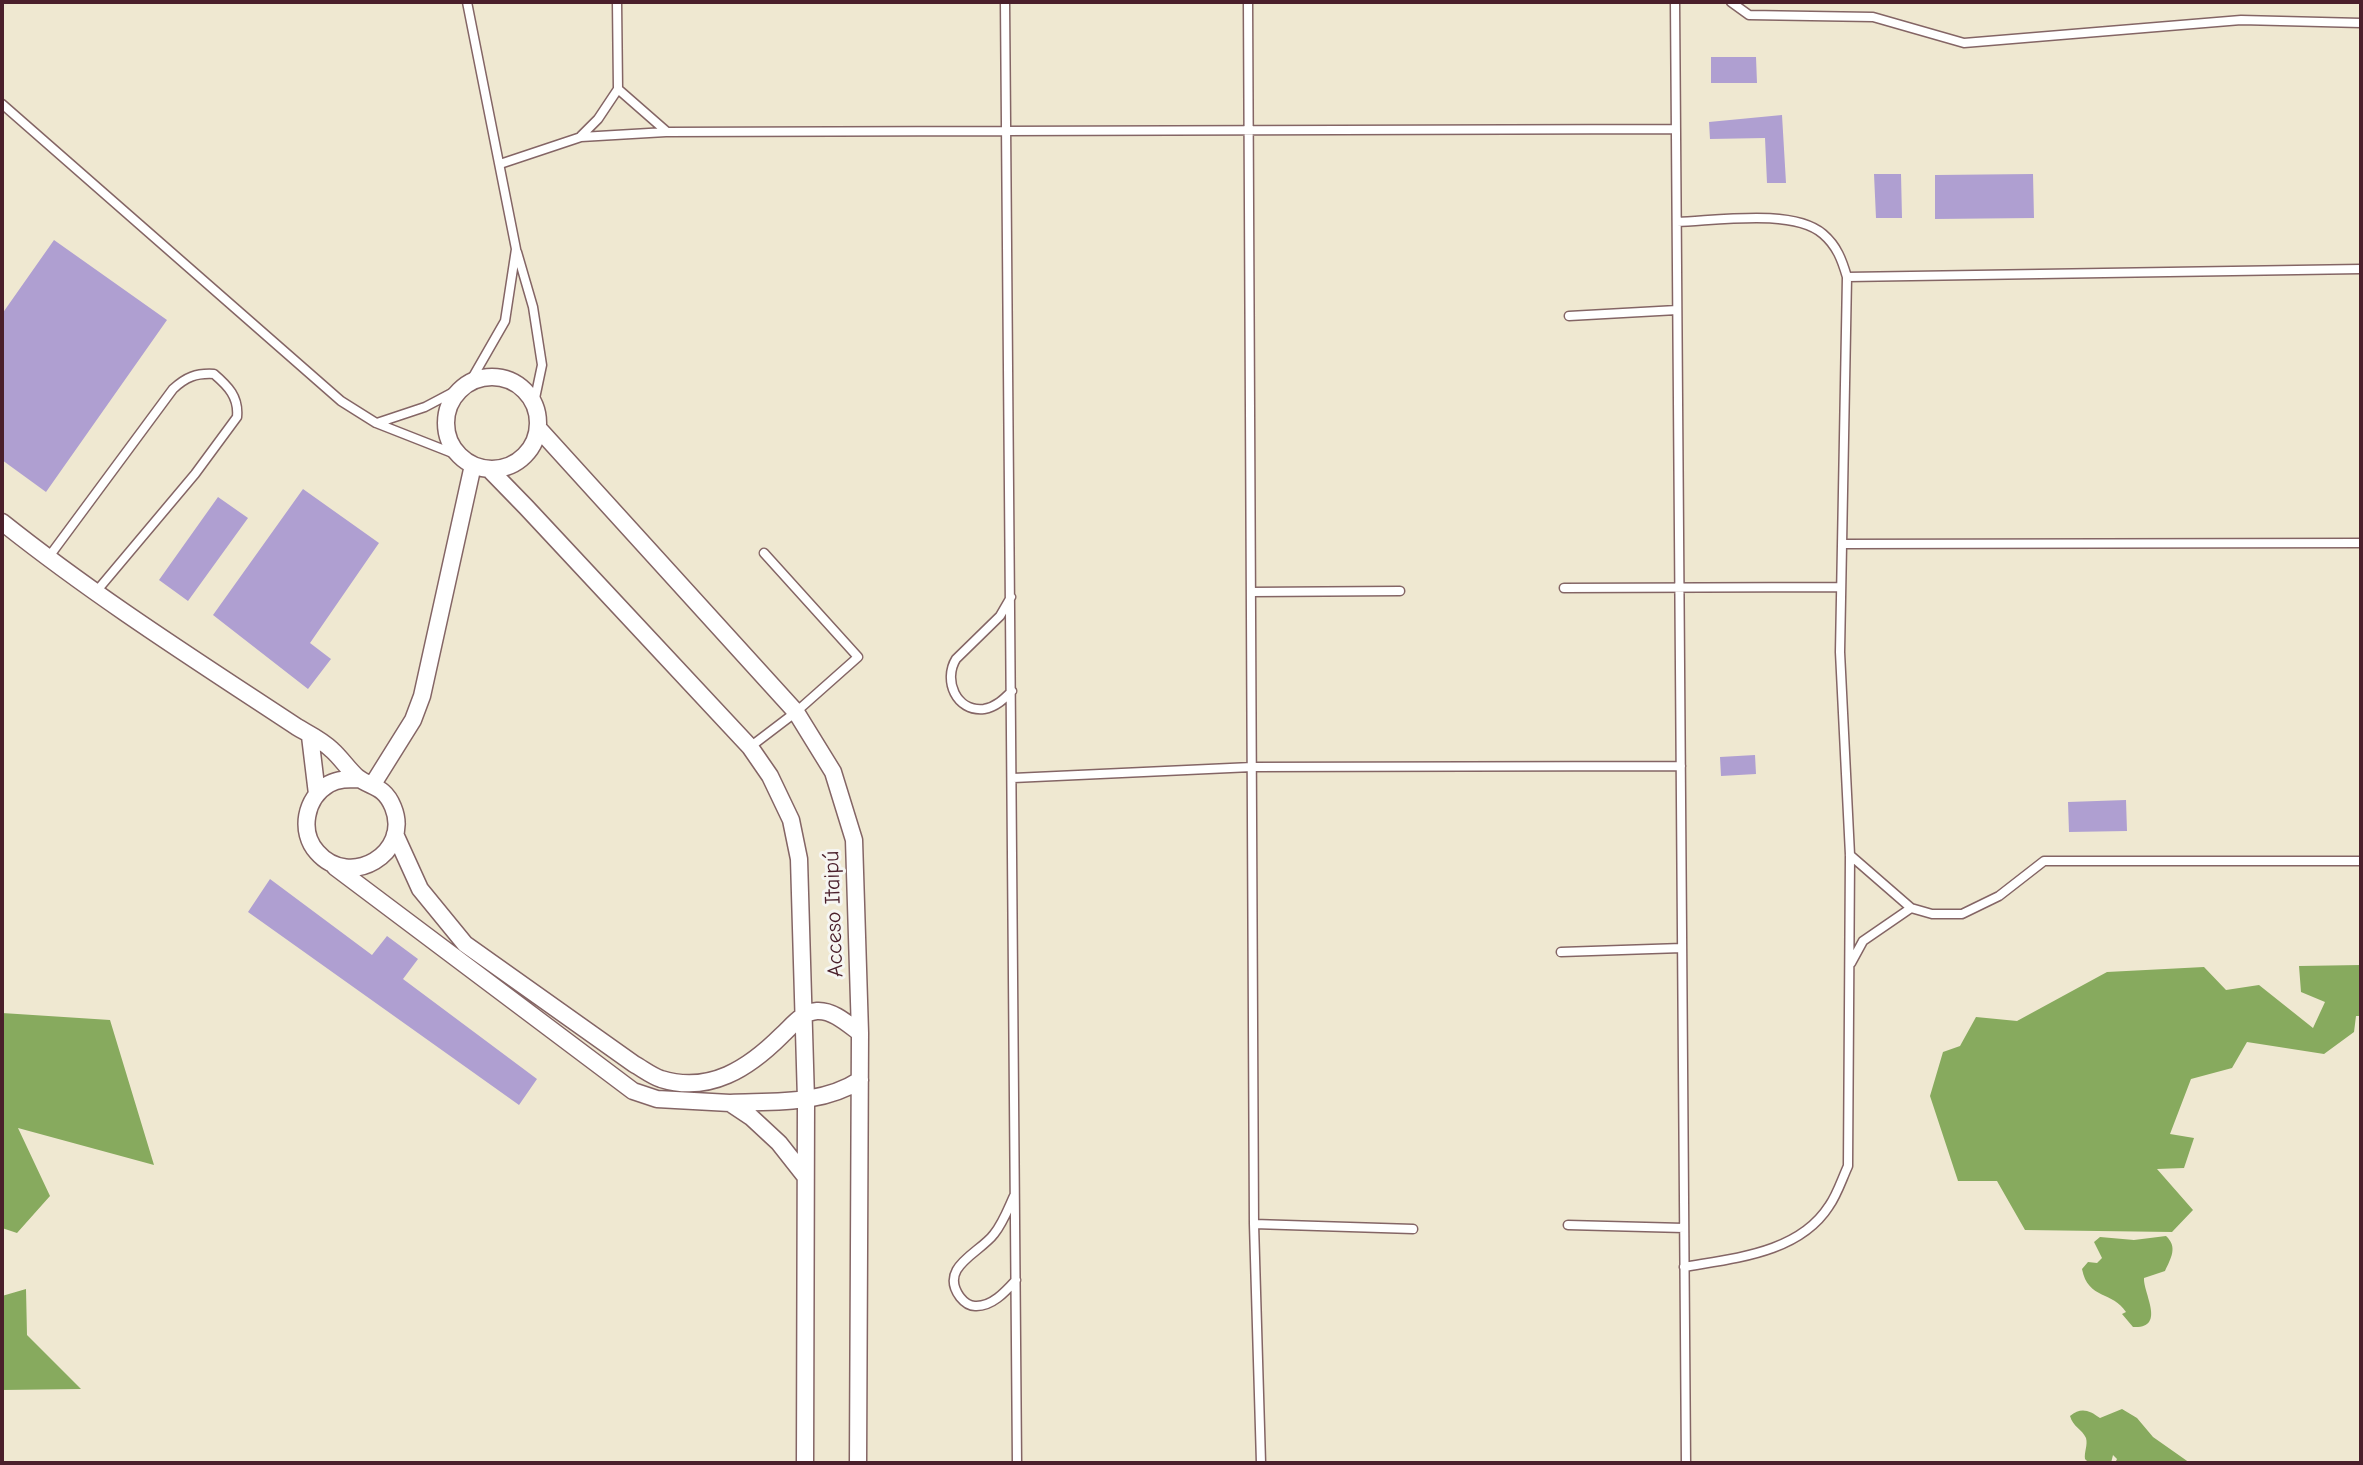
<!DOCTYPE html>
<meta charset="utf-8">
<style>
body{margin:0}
#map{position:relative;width:2363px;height:1465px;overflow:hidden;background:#efe8d1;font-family:"Comic Neue",sans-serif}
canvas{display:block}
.frame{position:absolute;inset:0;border:4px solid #4a1f2b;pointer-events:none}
</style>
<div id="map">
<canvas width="2363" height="1465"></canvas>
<div class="frame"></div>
</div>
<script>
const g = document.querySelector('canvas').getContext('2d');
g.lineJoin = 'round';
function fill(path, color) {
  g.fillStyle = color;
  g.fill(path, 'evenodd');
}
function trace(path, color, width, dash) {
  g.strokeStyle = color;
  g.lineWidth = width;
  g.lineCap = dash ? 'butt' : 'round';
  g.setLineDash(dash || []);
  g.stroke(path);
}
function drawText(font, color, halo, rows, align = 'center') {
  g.font = font + ' "Comic Neue",sans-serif';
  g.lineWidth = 6;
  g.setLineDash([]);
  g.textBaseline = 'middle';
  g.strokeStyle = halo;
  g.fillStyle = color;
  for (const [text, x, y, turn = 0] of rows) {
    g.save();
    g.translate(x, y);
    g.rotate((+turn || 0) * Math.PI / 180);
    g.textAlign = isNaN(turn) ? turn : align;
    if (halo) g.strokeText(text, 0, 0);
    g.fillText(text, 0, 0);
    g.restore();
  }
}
fill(new Path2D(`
 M2361 965V1016H2356L2354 1032 2324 1054 2247 1042 2232 1068 2191 1079 2170 1134 2194 1138 2184 1168 2157 1169 2193 1210 2172 1232 2025 1230 1997 1181H1958L1930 1096 1943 1052 1960 1046 1976 1017 2017 1021 2107 972 2204 967 2226 990 2259 985 2313 1028 2325 1002 2301 992 2299 966Z
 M2 1013 110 1020 154 1165 18 1128 50 1196 17 1233 2 1228Z
 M2166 1236C2178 1247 2171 1258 2165 1271L2144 1278C2143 1293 2167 1329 2133 1327L2122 1314 2126 1312C2113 1291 2088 1300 2082 1269L2088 1262 2097 1263 2102 1258 2094 1242 2100 1237 2134 1240Z
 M26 1289 27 1335 81 1389 2 1390V1296Z
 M2122 1409 2137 1418 2153 1437 2190 1463H2115L2117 1459 2113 1455 2111 1463H2089L2085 1459C2084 1452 2088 1445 2086 1438 2082 1429 2073 1427 2070 1416 2081 1407 2089 1410 2100 1418Z`), '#87aa5e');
fill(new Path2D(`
 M1711 57H1756L1757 83H1711Z
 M1782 115 1786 183H1767L1765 138 1710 139 1709 122Z
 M1874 174H1901L1902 218H1876Z
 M2033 174 2034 218 1935 219V175Z
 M54 240 167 320 46 492 2 460V314Z
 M303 489 379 543 310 643 331 659 308 689 213 615Z
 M218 497 248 518 188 601 159 580Z
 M1755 755 1756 774 1721 776 1720 757Z
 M2126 800 2127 831 2069 832 2068 802Z
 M270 879 372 955 387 936 418 959 403 979 537 1079 519 1105 248 912Z`), '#af9fd1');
const lane = new Path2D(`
 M467 2 516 249 505 321 470 382
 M1005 2 1017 1463
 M1248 2 1254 1224 1261 1463
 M1675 2 1686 1463
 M1731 2 1749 15 1873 17 1964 43 2241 20 2361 23
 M618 89 666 131
 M2 104 341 401 376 423 460 456
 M581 136 598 119 618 89 617 2
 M500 164 581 137 666 132 1676 129
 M1677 222C1715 221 1793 208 1823 234 1837 246 1842 260 1847 277L1840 652 1850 855 1848 1166C1842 1179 1837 1195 1829 1206 1799 1253 1735 1258 1684 1267
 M517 252 533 307 542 365 534 403
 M1847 277 2361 269
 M1569 316 1677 310
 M377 423 425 407 461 388
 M1842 544 2361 543
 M48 558 173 389C186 377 196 373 214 374 228 386 239 397 237 417L195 474 95 593
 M1564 588 1841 587
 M1251 592 1400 591
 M1011 597 1000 616 956 659C943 680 956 712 984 709 996 707 1004 699 1012 691
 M750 747 796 712 858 657 764 553
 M1013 778 1252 767 1681 766
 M1850 855 1911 908 1932 914H1962L1999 896 2044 861H2361
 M1561 952 1682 948
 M1851 963 1863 941 1911 908
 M1014 1196C1008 1209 1003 1223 994 1234 980 1253 938 1267 960 1297 964 1302 969 1306 975 1306 992 1307 1006 1291 1016 1280
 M1254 1224 1413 1229
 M1568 1225 1684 1228`);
const street = new Path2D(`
 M446 423a46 46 0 1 1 92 0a46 46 0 1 1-92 0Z
 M538 428 796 712 833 772 854 840 860 1033 858 1463
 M489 469 526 507 750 747 770 776 791 820 799 859 806 1100 805 1463
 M2 522C96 597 197 661 297 727 309 734 322 740 332 750 341 758 348 769 357 777 371 788 384 785 393 807 412 853 350 890 317 852 299 832 305 798 329 784 338 779 348 779 359 779
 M310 736 317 794
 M373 784 413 720 422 696 473 465
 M395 834 420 889 465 944 634 1064C643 1069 652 1076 661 1079 710 1094 749 1068 782 1035 792 1026 802 1012 817 1011 833 1010 848 1024 860 1033
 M335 867 633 1091 657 1099 730 1103 751 1117 779 1143 805 1176
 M730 1103C774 1101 822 1105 860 1080`);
trace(lane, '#846565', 11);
trace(street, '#846565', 19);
trace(lane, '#fff', 8);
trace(street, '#fff', 16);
drawText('22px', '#4a1f2b', '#f6f6f2', [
 ["Acceso Itaipú",834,914,-92]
]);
</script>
